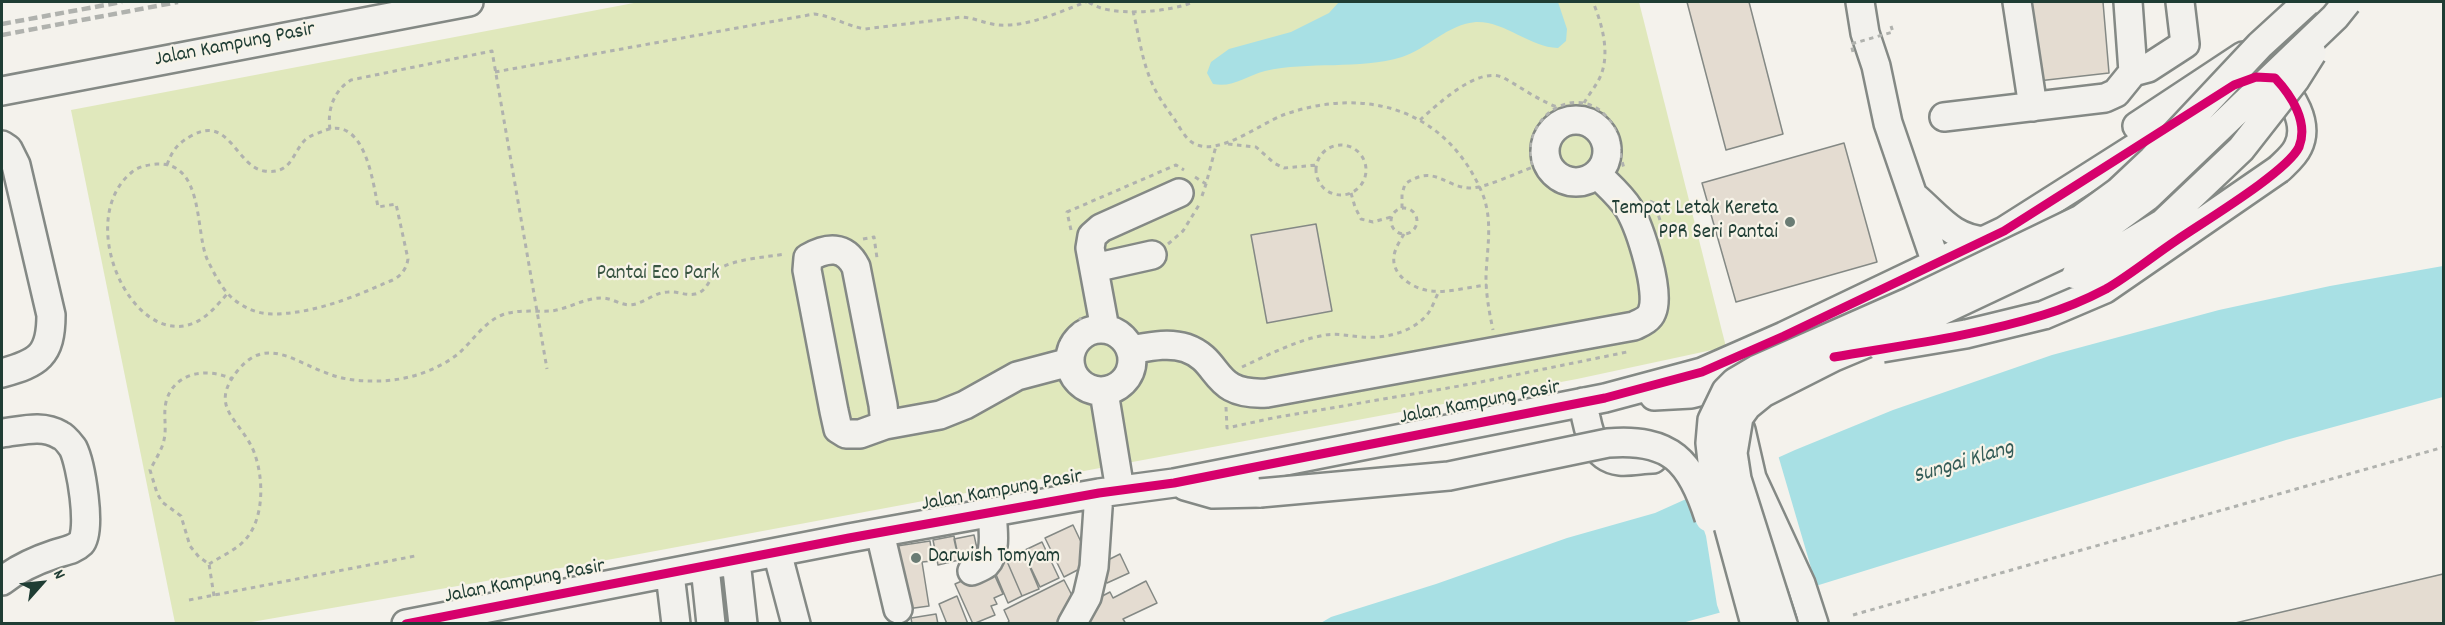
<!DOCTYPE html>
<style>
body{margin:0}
#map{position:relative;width:2445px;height:625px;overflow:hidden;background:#f4f2ec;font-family:Dekko,sans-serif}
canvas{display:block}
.frame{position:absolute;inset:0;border:3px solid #1f3d34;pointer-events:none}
.north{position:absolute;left:12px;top:553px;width:60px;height:60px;-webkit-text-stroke:4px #f7f3e8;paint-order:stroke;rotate:63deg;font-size:16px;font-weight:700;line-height:24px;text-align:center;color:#1f3d34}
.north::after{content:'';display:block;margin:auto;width:21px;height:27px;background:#1f3d34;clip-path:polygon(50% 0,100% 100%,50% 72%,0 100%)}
</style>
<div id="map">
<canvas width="2445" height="625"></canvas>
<div class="frame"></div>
<div class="north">N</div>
</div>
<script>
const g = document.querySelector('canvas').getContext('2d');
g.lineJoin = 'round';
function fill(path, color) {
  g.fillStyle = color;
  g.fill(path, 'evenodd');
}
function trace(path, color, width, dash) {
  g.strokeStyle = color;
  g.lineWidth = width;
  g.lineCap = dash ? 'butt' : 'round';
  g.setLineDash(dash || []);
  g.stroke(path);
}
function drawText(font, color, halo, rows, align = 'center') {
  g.font = font + ' Dekko,sans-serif';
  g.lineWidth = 4.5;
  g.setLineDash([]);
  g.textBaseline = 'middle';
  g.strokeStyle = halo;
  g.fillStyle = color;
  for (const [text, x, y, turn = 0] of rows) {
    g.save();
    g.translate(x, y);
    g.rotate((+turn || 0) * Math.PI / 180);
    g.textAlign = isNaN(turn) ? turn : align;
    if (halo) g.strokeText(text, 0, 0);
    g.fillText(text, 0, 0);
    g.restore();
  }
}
fill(new Path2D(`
 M639 2H1639L1726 347 1577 379 618 558 246 623H175L71 110Z`), '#e0e8bc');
fill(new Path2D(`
 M1339 2H1558L1567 29 1566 41 1558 48C1529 47 1505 21 1476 22 1448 24 1427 49 1402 57 1359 70 1309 61 1265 71 1246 76 1233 88 1213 84L1207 73 1211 62 1229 49 1291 32 1329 13Z
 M2443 266V397L2286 440 1806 589 1682 623 1319 624 1331 617 1436 584 1567 538 1655 513 1795 450 1893 410 2052 355 2219 310 2330 286Z`), '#a8e0e4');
fill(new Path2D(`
 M1778 455 1817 588 1721 616 1717 605 1706 536 1691 493Z`), '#f4f2ec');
const building = new Path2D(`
 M1687 2H1749L1783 134 1726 150Z
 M2021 2H2103L2109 73 2029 82Z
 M1844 143 1877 262 1736 302 1702 183Z
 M1316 224 1332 311 1267 323 1251 235Z
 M1073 525 1091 563 1064 577 1045 538Z
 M974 535 978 553 958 557 954 539Z
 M954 536 959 560 938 565 933 540Z
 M930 541 933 561 922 562 929 606 907 609 897 546Z
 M1042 542 1059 578 1040 587 1023 551Z
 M1023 551 1039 589 1022 596 1006 559Z
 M1120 554 1129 573 1107 583 1098 565Z
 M1006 559 1022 596 1008 603 992 565Z
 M982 572 994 574 1003 594 994 598 997 604 991 606 995 615 973 624 955 584Z
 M2443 574 2444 624H2231Z
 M1064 580 1076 603 1061 624H1007L1009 621 1004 610Z
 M1146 581 1157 603 1123 619 1126 624H1089L1088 621 1091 602 1110 592 1113 598Z
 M957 596 968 624H947L939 604Z
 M936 614 938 624H912L911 618Z`);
fill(building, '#e4dcd1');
trace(building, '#848985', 1.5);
const minor = new Path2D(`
 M1860 2 1865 33 1876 66 1888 123 1936 263 1937 280
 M2017 2 2033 107
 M2128 2 2133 72 2148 68 2185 44 2180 2
 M2 91 469 2
 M1944 117 2105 98 2116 93 2133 72
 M1545 151a31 31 0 1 1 62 0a31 31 0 1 1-62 0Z
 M2137 126 2243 56
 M2 145 8 149 16 165 51 315C51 356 38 363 2 373
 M1916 198C1940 219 1953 239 1986 241
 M1094 268 1152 255
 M1070 360a31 31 0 1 1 62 0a31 31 0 1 1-62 0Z
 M1105 329 1090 248 1092 236 1101 228 1179 193
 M1928 329 2076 275
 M1131 350C1148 347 1168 342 1186 348 1223 361 1210 396 1267 393L1634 326C1640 323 1649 320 1652 312 1661 292 1640 228 1629 209 1621 196 1609 186 1598 175
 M1104 392 1120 490
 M1654 396 1691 394 1746 380
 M1583 402C1587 425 1591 458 1620 461 1630 462 1643 459 1653 459
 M885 425 883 405 856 267C845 245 827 247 808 258L807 270 834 411 838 429 846 434H860L885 425 940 415 965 405 1017 376 1070 362
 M1741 430 1752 478 1801 584 1814 624
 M2 433C21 431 42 424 60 435 65 437 70 444 73 448 81 464 92 531 81 543 74 550 64 551 55 554 37 560 17 569 2 581
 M1185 486 1213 494 1260 493
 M880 533 898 609
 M777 552 796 624
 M736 561 743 624
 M705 567 711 624
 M972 571C976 569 982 567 986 564 997 553 993 527 992 513
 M670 574 676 624
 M406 624 849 538 1099 493 1174 483 1605 398 1702 372 1784 336 2004 231 2234 85 2256 77 2275 78C2291 95 2310 123 2298 147 2294 156 2285 163 2279 169
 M1072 624 1087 597 1094 567 1099 493`);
trace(minor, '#848985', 32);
trace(new Path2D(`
 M1089 2C1108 18 1171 12 1193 2
 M1133 11C1138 31 1141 54 1148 73 1154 91 1164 105 1175 120 1180 128 1186 140 1195 144 1219 156 1260 124 1283 115 1367 85 1448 110 1483 195 1493 222 1487 248 1486 276 1486 295 1489 311 1493 330
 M495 72 814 14C832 16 847 26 865 29L962 17C975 18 986 24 999 25 1028 27 1059 12 1086 2
 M1584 103C1589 94 1597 85 1601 75 1610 52 1602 24 1593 2
 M1420 120C1438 104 1479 65 1504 78 1522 88 1538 100 1557 107
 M330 129C327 110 334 90 351 80L492 51 547 369
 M1228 144 1256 147 1274 163 1284 168 1317 165
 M1316 170a25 25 0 1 1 50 0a25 25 0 1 1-50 0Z
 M167 165C172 150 179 142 193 135 229 115 237 167 264 171 292 175 292 153 305 140 310 135 319 133 326 130 365 117 373 182 378 207L396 204 408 259C407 265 405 270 400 275 395 280 387 282 381 285 347 300 309 314 272 314 257 314 242 307 231 297 221 288 213 271 207 259 195 230 204 162 157 164 148 165 139 166 132 172 73 220 132 349 194 323 208 317 218 304 228 293
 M1195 177 1206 184 1216 146
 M1351 193 1355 207 1361 219 1373 222 1391 217
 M1202 196 1206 184
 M1650 201 1654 203 1660 220
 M1402 208V194L1405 184C1435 163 1445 188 1471 188 1485 188 1519 172 1533 167 1518 114 1583 77 1612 124 1620 137 1619 154 1624 168
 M1391 221a13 13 0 1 1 26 0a13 13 0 1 1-26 0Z
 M1071 230 1067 212 1176 165 1184 170
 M1404 234C1400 241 1395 248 1394 256 1391 275 1413 289 1431 291 1448 293 1469 287 1487 285
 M863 239 874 237 877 258
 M1168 244 1183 231 1199 205
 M1062 341 1081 318
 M1242 367C1268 355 1297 340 1325 335 1338 333 1349 336 1362 337 1385 339 1415 332 1429 312 1433 306 1436 297 1439 291
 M1226 407 1227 428 1273 418 1471 384 1627 352
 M209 564C220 557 234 551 243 542 265 521 264 478 254 452 241 419 206 408 239 369 266 337 294 361 324 372 340 379 356 381 373 381 402 382 435 372 458 354 472 342 484 322 502 315 518 309 535 312 551 311 569 309 585 297 604 298 613 299 621 305 630 305 644 304 654 292 668 292 677 291 686 296 695 294 709 291 709 276 719 269 734 259 767 257 785 254
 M214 596 209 564 199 557 190 546 181 516 162 502 157 493 150 470C155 460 162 450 164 440 167 427 163 415 166 402 174 372 207 367 232 379
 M189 600 415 556
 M1853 615 2444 447`), '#b0b2ae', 3, [4.5, 4.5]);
trace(minor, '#f2f1ed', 27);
trace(new Path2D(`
 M2 24 122 2
 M2 35 178 2`), '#b0b2ae', 4.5, [9, 4.5]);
const minorBridge = new Path2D(`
 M2076 275 2163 223 2241 149 2295 80 2312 53
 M1882 348 1966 334 2044 315 2105 289 2279 169
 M1260 493 1449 476 1608 443C1671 438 1691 461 1709 518
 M1755 624 1713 470 1710 443 1712 420 1726 391 1735 382 1757 369 1911 301 2081 219 2118 192 2152 160 2260 45 2307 2
 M1783 624 1737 479 1733 453 1739 417 1747 406 1763 393 1834 357 1922 320 2081 245 2148 196 2335 17 2347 2`);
trace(minorBridge, '#848985', 32, []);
trace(new Path2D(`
 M1853 52 1851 44 1893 32 1891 26`), '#b0b2ae', 3, [4.5, 4.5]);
trace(minorBridge, '#f2f1ed', 27);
trace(new Path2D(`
 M406 624 849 538 1099 493 1174 483 1605 398 1702 372 1784 336 2004 231 2234 85 2256 77 2275 78C2291 95 2309 122 2299 147 2287 172 2203 222 2177 240 2153 256 2130 275 2106 289 2087 299 2063 309 2043 315 1975 336 1904 345 1834 357`), '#d6006c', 9);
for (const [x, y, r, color] of [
 [1790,222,6,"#6a7c74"],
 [916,558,6,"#6a7c74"]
]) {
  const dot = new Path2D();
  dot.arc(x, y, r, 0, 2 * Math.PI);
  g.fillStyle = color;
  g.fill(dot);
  trace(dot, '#f7f3e8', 2);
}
drawText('21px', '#1f3d34', '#f7f3e8', [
 ["Jalan Kampung Pasir",235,46,-11],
 ["Jalan Kampung Pasir",1480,404,-11],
 ["Jalan Kampung Pasir",1002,492,-10],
 ["Jalan Kampung Pasir",525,583,-11]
]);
drawText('21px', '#1f3d34', '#f7f3e8', [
 ["Tempat Letak Kereta",1778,210],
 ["PPR Seri Pantai",1778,234],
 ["Darwish Tomyam",928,558,"left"]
], 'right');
drawText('21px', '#395542', '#f7f3e8', [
 ["Pantai Eco Park",658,275]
]);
drawText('italic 22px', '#345c57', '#f7f3e8', [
 ["Sungai Klang",1964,464,-17]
]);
</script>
